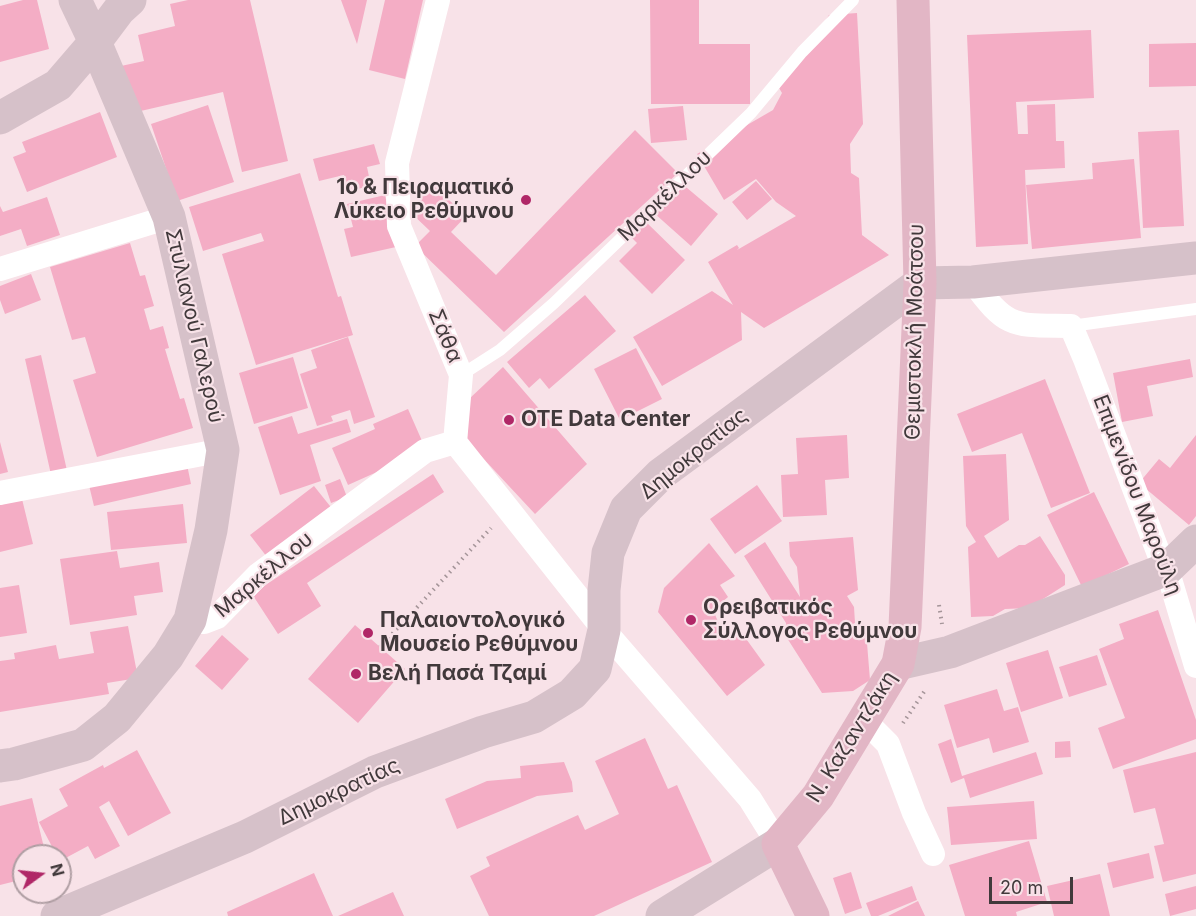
<!DOCTYPE html>
<meta charset="utf-8">
<style>
body{margin:0}
#map{position:relative;width:1196px;height:916px;overflow:hidden;background:#f8e2e8;font-family:Inter,sans-serif}
canvas{display:block}
.north{position:absolute;left:12px;top:844px;width:60px;height:60px;box-sizing:border-box;background:#f8e2e8;border:2px solid #af9ea3;border-radius:50%;rotate:75deg;font-size:16px;font-weight:700;line-height:24px;text-align:center;color:#41393b}
.north::after{content:'';display:block;margin:auto;width:21px;height:27px;background:#b02767;clip-path:polygon(50% 0,100% 100%,50% 72%,0 100%)}
.scale{position:absolute;left:989px;top:877px;width:84px;height:27px;box-sizing:border-box;border:3px solid #41393b;border-top:0;padding-left:8px;font-size:18px;line-height:21px;white-space:nowrap;color:#41393b;-webkit-text-stroke:4px #f8e2e8;paint-order:stroke}
</style>
<div id="map">
<canvas width="1196" height="916"></canvas>
<div class="north">N</div>
<div class="scale">20 m</div>
</div>
<script>
const g = document.querySelector('canvas').getContext('2d');
g.lineJoin = 'round';
function fill(path, color) {
  g.fillStyle = color;
  g.fill(path, 'evenodd');
}
function trace(path, color, width, dash) {
  g.strokeStyle = color;
  g.lineWidth = width;
  g.lineCap = dash ? 'butt' : 'round';
  g.setLineDash(dash || []);
  g.stroke(path);
}
function drawText(font, color, halo, rows, align = 'center') {
  g.font = font + ' Inter,sans-serif';
  g.lineWidth = 4.5;
  g.setLineDash([]);
  g.textBaseline = 'middle';
  g.strokeStyle = halo;
  g.fillStyle = color;
  for (const [text, x, y, turn = 0] of rows) {
    g.save();
    g.translate(x, y);
    g.rotate((+turn || 0) * Math.PI / 180);
    g.textAlign = isNaN(turn) ? turn : align;
    if (halo) g.strokeText(text, 0, 0);
    g.fillText(text, 0, 0);
    g.restore();
  }
}
fill(new Path2D(`
 M23 0H37L49 49 0 62V6Z
 M188 0H250L288 161 242 172 223 92 132 113 121 66 144 61 138 35 175 26 170 4Z
 M341 0H367L357 44Z
 M385 0H423L405 79 369 70Z
 M650 0H699V44H750V104H651Z
 M857 13 863 124 850 144 851 173 859 178 862 235 889 255 764 328 741 312 742 340 662 386 633 337 712 291 733 305 708 262 737 245 739 248 737 250 796 216 776 202 756 179 724 200 697 154 773 110 782 93 779 88 829 15Z
 M1091 30 1094 98 1016 102 1018 134H1028L1027 105 1055 104 1056 141H1064L1065 168 1025 170 1028 244 976 247 967 35Z
 M1196 43V86L1149 87V44Z
 M208 105 234 182 177 201 151 124Z
 M683 106 687 140 651 143 648 109Z
 M100 112 117 157 27 192 13 157 26 152 22 142Z
 M635 130 678 173 504 332 415 246 430 231 408 210 433 185 466 216 451 232 496 275Z
 M1179 130 1184 226 1143 228 1138 132Z
 M374 144 380 164 367 167 371 186 348 191 344 175 319 181 313 159Z
 M1134 159 1141 238 1032 249 1026 185 1093 179 1092 163Z
 M300 173 338 297 341 296 353 335 256 365 222 254 264 241 261 233 203 251 189 207Z
 M756 181 772 199 747 220 732 202Z
 M680 182 718 214 691 246 654 213Z
 M385 195 396 247 351 257 344 229 353 227 347 204Z
 M47 197 60 235 27 246 21 229 0 236V206L3 212Z
 M644 220 685 260 652 294 619 261 637 243 629 235Z
 M130 243 140 276 145 275 154 306 144 309 150 330 163 326 169 348 165 349 180 399 184 398 193 428 97 457 73 380 96 373 85 337 72 340 50 267Z
 M31 274 41 300 5 314 0 300V286Z
 M585 295 616 331 549 389 540 378 529 388 507 362Z
 M348 337 375 417 354 424 350 410 331 416 333 421 317 426 300 374 317 368 311 350Z
 M636 348 662 399 620 420 594 369Z
 M41 355 68 475 52 479 25 359Z
 M293 357 308 408 254 424 239 373Z
 M1190 359 1193 377 1147 386 1153 416 1122 422 1113 373Z
 M503 367 587 464 535 514 467 441 469 399Z
 M1045 379 1090 493 1051 508 1022 433 972 452 957 414Z
 M408 409 426 450 348 485 332 448 375 429 373 424Z
 M292 416 298 434 347 419 351 432 310 445 321 481 280 495 258 427Z
 M847 435 849 478 825 480 827 515 783 517 781 475 798 474 796 438Z
 M1196 435V516L1189 525 1139 483 1159 459 1170 468Z
 M0 442 8 472 0 474Z
 M1006 454 1009 520 984 536 998 558 1019 545H1025L1040 536 1065 575V585L1029 608 1005 609 993 616 971 617 968 547 976 542 966 526 963 456Z
 M185 455 191 484 94 506 87 477Z
 M433 474 444 492 307 583 321 606 278 634 252 594Z
 M340 479 347 497 331 503 325 485Z
 M757 485 782 521 735 554 710 519Z
 M314 486 338 516 274 566 250 535Z
 M1094 492 1129 564 1082 587 1047 515Z
 M22 499 33 544 0 552V505Z
 M183 504 187 543 111 550 107 512Z
 M853 537 858 590 847 596 854 607 855 623 839 633 866 631 870 680 853 691 822 693 787 638 786 623 744 556 765 542 800 597 797 567 790 556 789 542Z
 M709 543 735 576 720 585 728 597 713 610 726 640 739 629 765 665 727 696 658 612 664 588Z
 M117 551 120 568 159 562 163 592 134 596 137 615 70 625 60 559Z
 M19 585 27 633 0 637V588Z
 M1158 610 1196 720V739L1113 769 1098 728 1125 718 1099 649 1124 639 1119 624Z
 M355 625 405 669 358 723 308 679Z
 M128 626 138 678 107 683 109 694 0 712V661L15 659 14 653 56 645 59 659 94 653 90 632Z
 M222 635 249 659 222 690 195 666Z
 M1048 650 1063 698 1021 712 1006 663Z
 M1097 655 1107 685 1069 697 1059 667Z
 M997 689 1004 711 1018 707 1029 742 993 753 989 738 957 748 944 705Z
 M645 738 668 789 677 785 712 862 594 916H489L470 876 490 866 486 857 578 815 585 830 619 814 595 761Z
 M951 739 962 776 1036 752 1043 774 970 798 964 778 951 783 938 744Z
 M1070 741 1071 757 1055 758V742Z
 M137 750 171 813 128 836 109 801 99 807 120 846 95 859 88 846 60 861V856H57L39 822 68 806 59 789 103 765 104 768Z
 M1196 752V874L1163 882 1154 846 1164 844 1155 808 1134 813 1123 770Z
 M564 762 572 782 573 792 537 796 457 829 445 799 487 781 521 778 520 766Z
 M32 798 46 856H24V879L0 885V806Z
 M1034 801 1037 839 951 845 947 807Z
 M1029 841 1047 902 1016 912 1017 916H965L949 865Z
 M1149 853 1154 878 1113 888 1107 863Z
 M851 872 862 908 845 914 833 878Z
 M314 873 333 916H228L227 912Z
 M1100 874 1110 916H1054L1047 886Z
 M912 886 917 900 878 916H871L866 903Z
 M1196 886V909L1170 916 1165 894Z
 M393 892 404 916H338Z
 M918 901 925 916H888Z`), '#f4adc5');
trace(new Path2D(`
 M939 605 942 624
 M380 647 491 528
 M903 723 926 689`), '#a59599', 4, [1.5, 4.5]);
trace(new Path2D(`
 M1071 326 1196 309
 M461 375 500 350 554 303 751 113 802 52 853 0`), '#fff', 12);
trace(new Path2D(`
 M438 0 397 163 399 226 461 375 455 442 604 630 750 799 778 844
 M0 269 169 217
 M973 282C1008 330 1014 325 1071 326L1085 359 1160 557 1167 569 1196 666
 M0 493 223 450
 M190 620 204 622 217 617 258 575 425 451 455 442
 M864 720 888 744 914 813 933 854`), '#fff', 24);
trace(new Path2D(`
 M0 118 58 85 95 42 119 10 130 0
 M898 664 950 652 1167 569 1196 541
 M0 766 14 764 83 745 117 718 168 656 190 620 211 530 223 450 169 217 95 42 75 0
 M57 916 245 837 375 772 483 732 534 717 572 694 595 669 604 630V590L608 553 626 509 661 474 920 283 973 282 1196 258
 M662 916 778 844`), '#d6c1c9', 33);
trace(new Path2D(`
 M813 916 778 844 818 796 898 664 905 627 920 283 913 0`), '#e2b6c5', 33);
for (const [x, y, r, color] of [
 [526,200,6,"#b02767"],
 [509,420,6,"#b02767"],
 [691,620,6,"#b02767"],
 [368,633,6,"#b02767"],
 [356,674,6,"#b02767"]
]) {
  const dot = new Path2D();
  dot.arc(x, y, r, 0, 2 * Math.PI);
  g.fillStyle = color;
  g.fill(dot);
  trace(dot, '#f8e2e8', 2);
}
drawText('bold 21px', '#41393b', '#f8e2e8', [
 ["1ο & Πειραματικό",514,188,"right"],
 ["Λύκειο Ρεθύμνου",514,212,"right"],
 ["OTE Data Center",521,420],
 ["Ορειβατικός",703,608],
 ["Σύλλογος Ρεθύμνου",703,632],
 ["Παλαιοντολογικό",380,621],
 ["Μουσείο Ρεθύμνου",380,645],
 ["Βελή Πασά Τζαμί",368,674]
], 'left');
drawText('21px', '#41393b', '#f8e2e8', [
 ["Μαρκέλλου",665,196,-44],
 ["Στυλιανού Γαλερού",194,326,77],
 ["Θεμιστοκλή Μοάτσου",915,332,-89],
 ["Σάθα",445,336,67],
 ["Δημοκρατίας",694,454,-39],
 ["Επιμενίδου Μαρούλη",1137,495,69],
 ["Μαρκέλλου",264,575,-40],
 ["Ν. Καζαντζάκη",852,737,-58],
 ["Δημοκρατίας",339,792,-25]
]);
</script>
